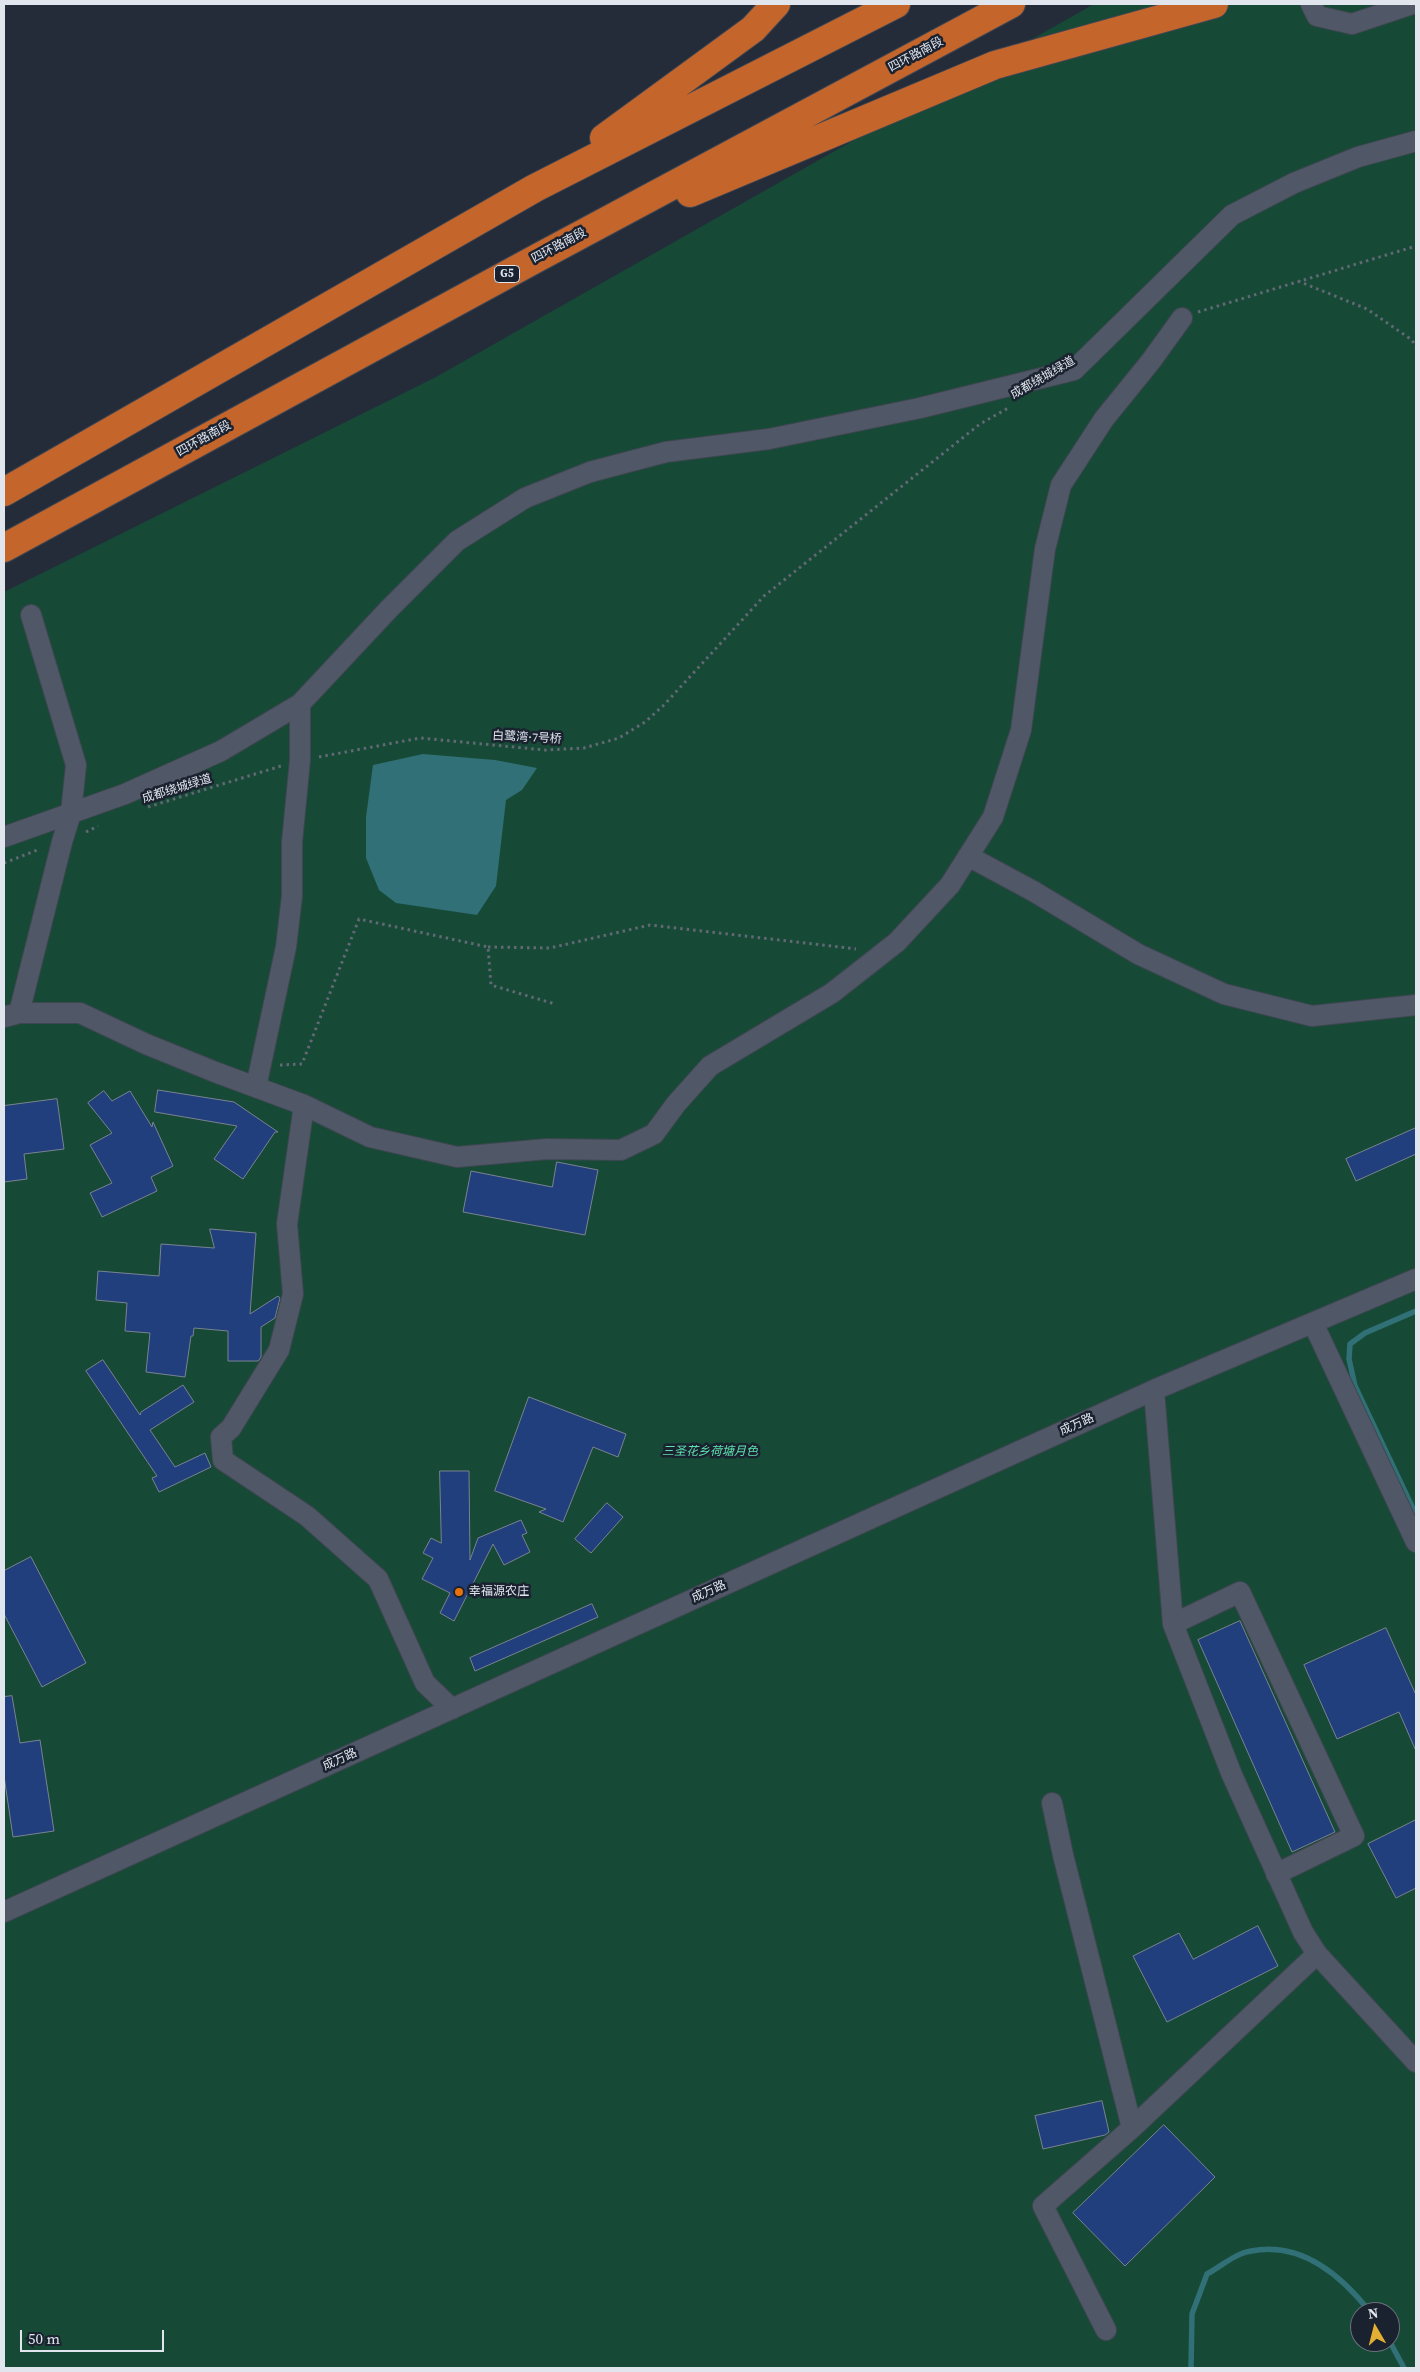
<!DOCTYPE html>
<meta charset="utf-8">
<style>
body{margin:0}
#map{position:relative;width:1420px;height:2372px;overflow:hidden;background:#242b39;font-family:"Source Serif 4",serif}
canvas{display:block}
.frame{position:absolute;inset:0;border:5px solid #e0e5ee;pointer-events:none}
.north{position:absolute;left:1350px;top:2302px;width:50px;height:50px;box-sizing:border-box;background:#1b222f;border:1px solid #6a707b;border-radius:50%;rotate:352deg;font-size:14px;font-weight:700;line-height:20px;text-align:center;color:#e0e5ee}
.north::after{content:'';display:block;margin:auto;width:18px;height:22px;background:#e2af34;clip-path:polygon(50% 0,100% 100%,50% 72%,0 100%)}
.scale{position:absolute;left:20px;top:2330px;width:144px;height:22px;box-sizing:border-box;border:2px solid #e0e5ee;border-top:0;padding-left:6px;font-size:15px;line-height:18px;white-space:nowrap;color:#e0e5ee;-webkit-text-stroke:4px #1b222f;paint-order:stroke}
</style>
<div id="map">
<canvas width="1420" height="2372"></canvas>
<div class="frame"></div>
<div class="north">N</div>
<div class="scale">50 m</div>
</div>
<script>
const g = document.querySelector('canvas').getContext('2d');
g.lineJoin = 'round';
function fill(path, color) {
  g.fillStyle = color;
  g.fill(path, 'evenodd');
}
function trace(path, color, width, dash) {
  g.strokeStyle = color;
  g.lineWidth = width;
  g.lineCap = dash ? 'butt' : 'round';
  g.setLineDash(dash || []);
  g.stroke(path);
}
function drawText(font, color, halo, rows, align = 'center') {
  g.font = font + ' "Source Serif 4","Noto Sans SC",serif';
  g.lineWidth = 5;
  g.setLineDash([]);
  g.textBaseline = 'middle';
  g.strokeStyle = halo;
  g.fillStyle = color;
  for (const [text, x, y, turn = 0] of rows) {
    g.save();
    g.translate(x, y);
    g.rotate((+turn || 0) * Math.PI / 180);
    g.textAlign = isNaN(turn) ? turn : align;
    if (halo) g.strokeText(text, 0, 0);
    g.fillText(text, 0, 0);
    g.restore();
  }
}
fill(new Path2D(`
 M1094 4H1416V2368H4V592L436 377ZM1360 2312H1390V2342H1360Z`), '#164a36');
fill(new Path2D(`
 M423 754 495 760 537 768 522 790 506 800 496 886 477 915 396 903 379 890 366 858V817L373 765Z`), '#307076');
trace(new Path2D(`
 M1416 1311 1365 1333 1350 1344 1349 1359 1355 1386 1416 1515
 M1390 2342 1404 2368
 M1191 2368 1192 2314 1207 2274C1220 2267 1236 2253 1251 2251 1301 2241 1341 2275 1370 2312`), '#307076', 5.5);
const building = new Path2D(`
 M158 1090 234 1102 278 1132H275L243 1179 214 1159 237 1126 155 1112Z
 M104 1091 112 1101 130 1091 152 1127 153 1122 173 1166 151 1177 157 1191 102 1217 90 1193 112 1183 90 1145 112 1133 88 1103Z
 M57 1099 64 1149 24 1154 27 1179 4 1182V1106Z
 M1416 1128V1154L1356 1181 1346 1159Z
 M557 1162 598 1170 585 1235 463 1212 471 1171 552 1187Z
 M210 1229 256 1233 250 1314 278 1296 280 1298 275 1318 261 1327V1357L258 1361H228V1331L194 1328 193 1336H191L185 1377 146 1372 150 1333 125 1331 127 1303 96 1300 98 1271 159 1276 161 1244 214 1248Z
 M103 1360 140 1415 141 1412 183 1385 194 1402 150 1430 175 1467 205 1453 211 1467 159 1492 152 1478 157 1476 86 1371Z
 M529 1397 626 1434 618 1457 593 1447 563 1522 539 1512 546 1509 495 1491Z
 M440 1471H469L470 1560 478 1538 521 1520 527 1533 522 1535 530 1552 504 1565 493 1544 454 1621 440 1613 450 1593 422 1579 433 1558 423 1553 431 1538 441 1543Z
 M607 1503 623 1517 591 1553 575 1539Z
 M31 1557 86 1663 42 1687 4 1614V1571Z
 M592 1604 598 1617 475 1671 470 1658Z
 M1240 1621 1335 1832 1292 1852 1198 1640Z
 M1386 1628 1416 1695V1751L1399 1712 1337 1739 1304 1665Z
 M12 1696 20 1743 40 1740 54 1831 13 1837 4 1776V1697Z
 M1416 1820V1888L1396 1898 1368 1844Z
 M1258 1926 1278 1966 1167 2022 1133 1956 1179 1933 1193 1959Z
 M1102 2101 1109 2132 1105 2135 1043 2149 1035 2116Z
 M1164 2125 1215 2177 1125 2266 1073 2213Z`);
fill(building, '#213f7c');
trace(building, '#798292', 1);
const minor = new Path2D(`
 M1311 4 1317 16 1352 24 1412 4
 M4 837 125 794 221 751 300 704 388 610 457 541 525 498 590 472 666 452 769 439 920 408 1074 370 1232 215 1294 183 1358 157 1416 141
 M968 856 1033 891 1138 954 1224 994 1312 1016 1416 1005
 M19 1013 62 842 71 813 76 765 31 615
 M4 1017 19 1013H80L146 1044 215 1072 304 1105 370 1137 457 1157 547 1149 621 1150 654 1134 676 1104 710 1066 832 993 897 942 950 885 993 817 1021 730 1045 549 1061 485 1104 419 1151 361 1182 318
 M256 1087 286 947 292 896V842L300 760V704
 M304 1105 287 1224 293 1294 279 1350 231 1428 221 1437 223 1460 307 1516 378 1579 425 1683 452 1709
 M1313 1323 1416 1542
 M1154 1390 1173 1624 1232 1775 1303 1932 1317 1954 1416 2062
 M1173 1624 1240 1592 1354 1836 1276 1874
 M1052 1803 1063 1855 1132 2128
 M4 1912 1154 1390 1416 1279
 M1106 2330 1043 2206 1132 2128 1317 1954`);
const highway = new Path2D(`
 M604 138 753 29 776 4
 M690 193 995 65 1214 4
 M4 492 535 188 896 4
 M4 548 539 257 1011 4`);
trace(minor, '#404651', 22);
trace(highway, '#404651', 30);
trace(new Path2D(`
 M1298 281 1367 309 1412 340 1416 347
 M1198 312 1416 246
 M319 757 420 738 545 750 584 748 619 738 645 722 664 705 764 596 980 424 1010 407
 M148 807 281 766
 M86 832 98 826
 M4 863 40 849
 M488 947 550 948 650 925 856 949
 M280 1065 302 1064 359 919 488 947 491 985 555 1004`), '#626874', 3, [2.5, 4]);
trace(minor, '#505868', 20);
trace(highway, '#c4662c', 28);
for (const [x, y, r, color] of [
 [459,1592,5,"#e8710a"]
]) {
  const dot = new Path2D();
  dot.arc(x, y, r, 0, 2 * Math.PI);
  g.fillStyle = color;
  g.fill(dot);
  trace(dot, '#1b222f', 2);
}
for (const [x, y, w] of [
 [507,274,25]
]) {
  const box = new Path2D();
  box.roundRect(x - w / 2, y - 8.5, w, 17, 4);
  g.fillStyle = '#1b222f';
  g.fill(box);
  trace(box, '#e0e5ee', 1);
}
drawText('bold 11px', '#e0e5ee', null, [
 ["G5",507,274]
]);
drawText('12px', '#e0e5ee', '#1b222f', [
 ["四环路南段",916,55,-28],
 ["四环路南段",559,246,-28],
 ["成都绕城绿道",1043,378,-30],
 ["四环路南段",204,439,-29],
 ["白鹭湾·7号桥",527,738,3],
 ["成都绕城绿道",177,789,-17],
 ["成万路",1077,1425,-24],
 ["成万路",709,1592,-24],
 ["成万路",340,1760,-24]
]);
drawText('italic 12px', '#5be1ae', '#1b222f', [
 ["三圣花乡荷塘月色",710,1452]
]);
drawText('12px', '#e0e5ee', '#1b222f', [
 ["幸福源农庄",469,1592]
], 'left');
</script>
